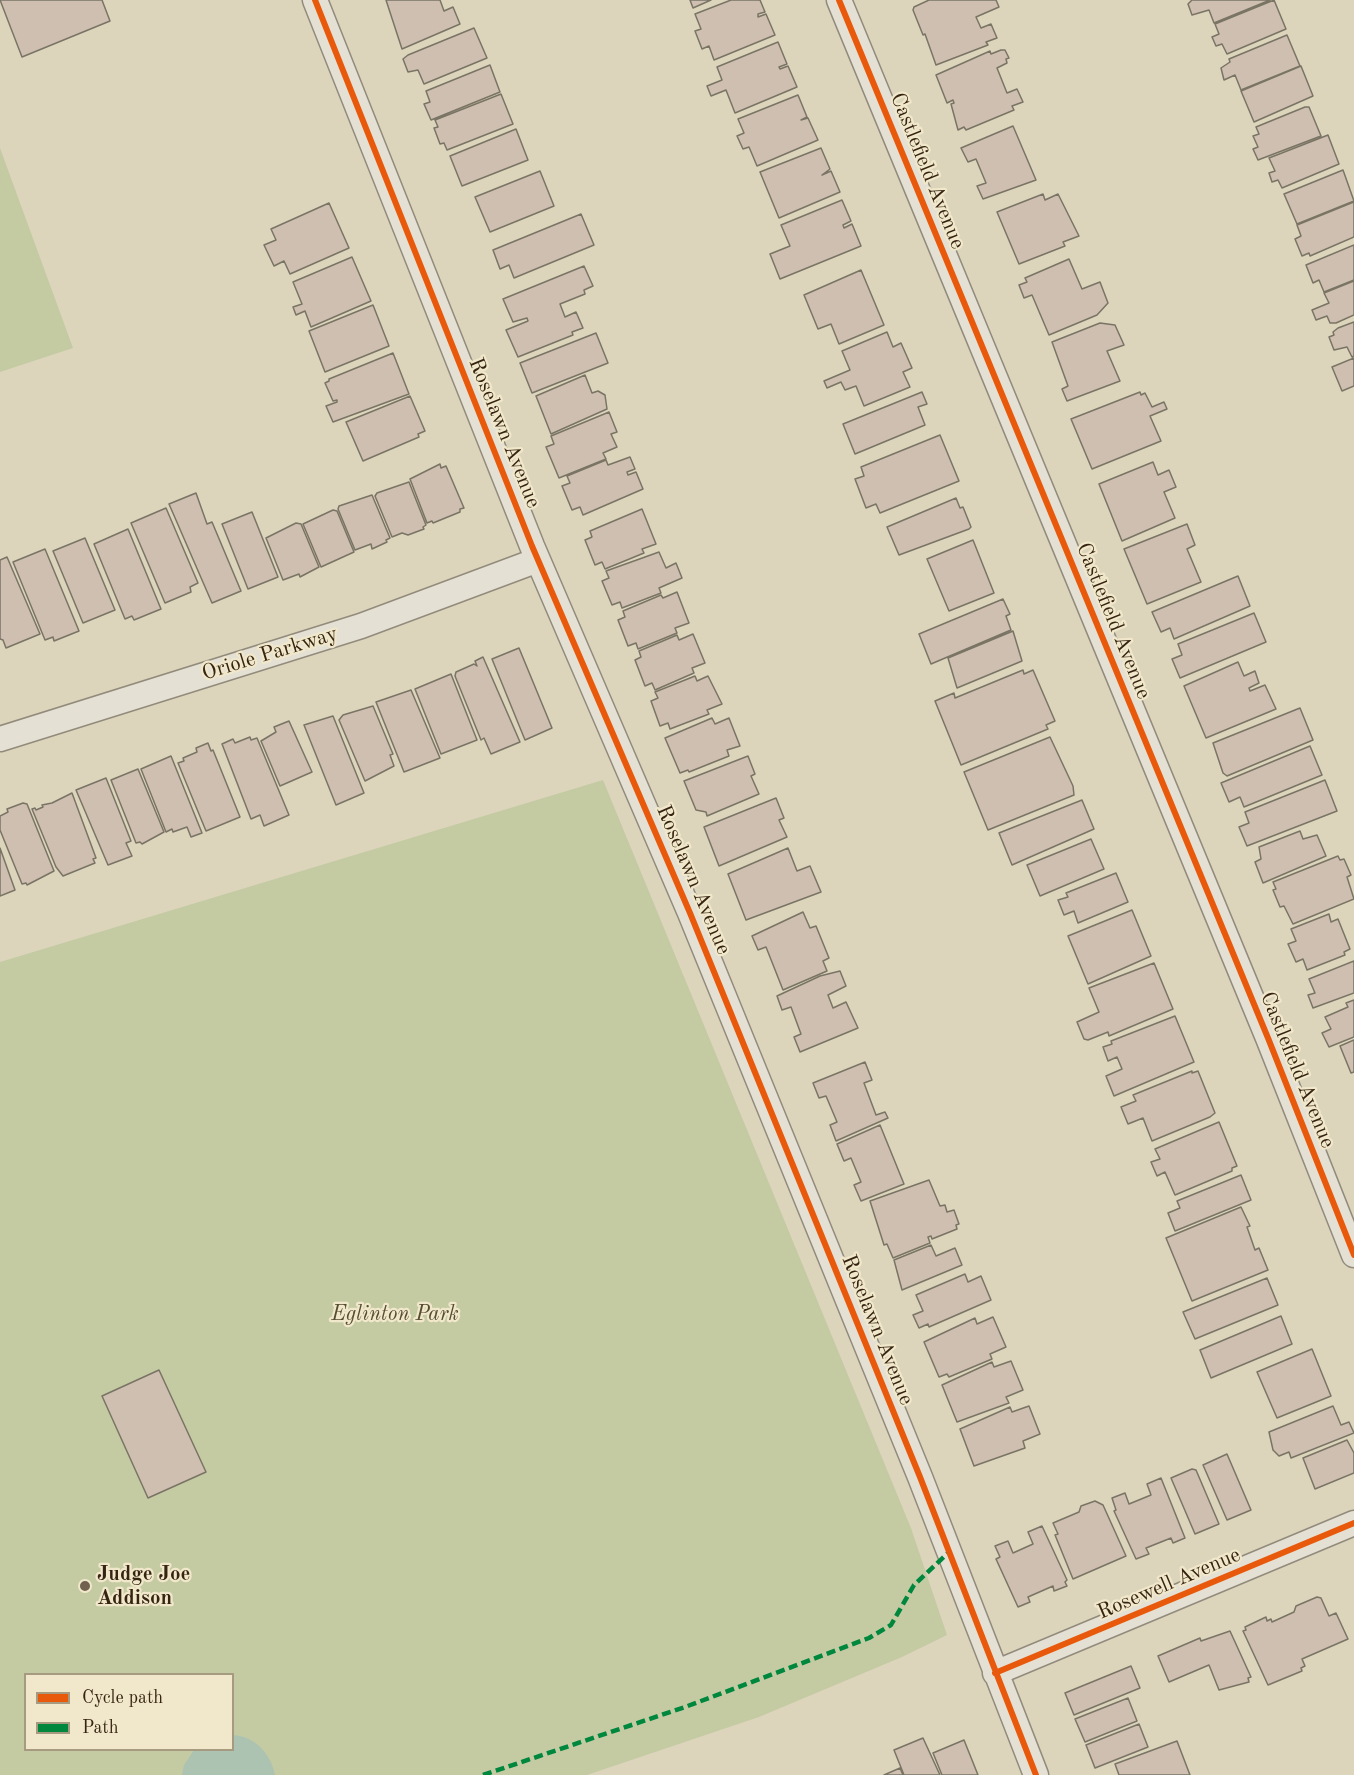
<!DOCTYPE html>
<style>
body{margin:0}
#map{position:relative;width:1354px;height:1775px;overflow:hidden;background:#dcd5bc;font-family:"Old Standard TT",serif}
canvas{display:block}
.legend{position:absolute;left:24px;top:1673px;width:210px;height:78px;box-sizing:border-box;background:#f1e8cb;border:2px solid #a69a81;margin:0;padding:8px 10px;list-style:none;font-size:18px;color:#362412}
.legend li{display:flex;align-items:center;gap:12px;height:30px}
.legend b{width:30px;border:2px solid #a69a81}
</style>
<div id="map">
<canvas width="1354" height="1775"></canvas>
<ul class="legend">
<li><b style="height:8px;background:#e8590c"></b>Cycle path</li>
<li><b style="height:8px;background:#00873e"></b>Path</li>
</ul>
</div>
<script>
const g = document.querySelector('canvas').getContext('2d');
g.lineJoin = 'round';
function fill(path, color) {
  g.fillStyle = color;
  g.fill(path, 'evenodd');
}
function trace(path, color, width, dash) {
  g.strokeStyle = color;
  g.lineWidth = width;
  g.lineCap = dash ? 'butt' : 'round';
  g.setLineDash(dash || []);
  g.stroke(path);
}
function drawText(font, color, halo, rows, align = 'center') {
  g.font = font + ' "Old Standard TT",serif';
  g.lineWidth = 4.5;
  g.setLineDash([]);
  g.textBaseline = 'middle';
  g.strokeStyle = halo;
  g.fillStyle = color;
  for (const [text, x, y, turn = 0] of rows) {
    g.save();
    g.translate(x, y);
    g.rotate((+turn || 0) * Math.PI / 180);
    g.textAlign = isNaN(turn) ? turn : align;
    if (halo) g.strokeText(text, 0, 0);
    g.fillText(text, 0, 0);
    g.restore();
  }
}
fill(new Path2D(`
 M0 148 73 348 0 372Z
 M603 780 911 1528 947 1635 902 1657 759 1717 587 1775H0V962ZM26 1674H232V1750H26Z`), '#c4cba3');
fill(new Path2D(`
 M233 1735C255 1736 271 1754 275 1775H182L184 1765 194 1750H232Z`), '#acc3b2');
const building = new Path2D(`
 M0 0H102L110 21 22 57Z
 M386 0H440L444 11 453 7 460 24 402 49Z
 M690 0H711L693 8Z
 M731 0H760L765 12 758 14V17L766 14 775 35 714 60 709 46 702 49 695 31 701 29 695 14Z
 M929 0H996L999 7 976 17 981 28 991 24 997 38 986 42 988 45 936 65 925 34 923 35 913 10 914 7Z
 M1192 0H1270L1214 23 1209 10 1192 15 1188 4Z
 M1274 0 1286 29 1227 54 1222 44 1216 46 1212 37 1219 34 1215 24Z
 M474 28 487 58 424 84 418 70 408 72 403 59 408 55Z
 M1287 35 1300 66 1241 90 1235 75 1224 80 1221 68 1230 62 1229 59Z
 M778 42 787 64 779 67 780 69 788 66 797 87 735 113 726 90 711 96 707 86 722 80 717 67Z
 M1001 50H1005L1009 58 1006 59 1007 63 997 68 1007 93 1017 89 1023 102 1012 106 1014 110 966 130 964 127 958 130 951 104 954 103 953 100 947 103 936 75 990 51 991 54Z
 M490 65 500 92 431 120 424 104 430 102 426 91Z
 M1301 66 1313 96 1254 122 1241 91Z
 M501 94 513 124 447 150 444 143 440 144 434 128 438 127 435 120Z
 M798 95 807 117 801 120 808 118 818 140 757 166 749 147 743 149 737 136 744 133 738 119Z
 M1305 107H1309L1321 136 1258 160 1253 149 1258 147 1253 136 1259 134 1256 127Z
 M1013 126 1036 180 983 199 977 186 986 183 976 159 968 162 961 148Z
 M516 129 528 160 462 186 450 156Z
 M1328 135 1339 164 1282 188 1278 180 1272 182 1269 173 1275 171 1269 158Z
 M821 148 830 169 822 175 831 171 840 192 779 218 760 172Z
 M1343 170 1354 201 1297 224 1284 194Z
 M540 171 554 206 490 232 475 197Z
 M1043 194 1045 200 1058 194 1079 236 1063 242 1065 246 1019 264 997 212Z
 M842 200 851 221 843 225 844 228 852 224 861 246 780 279 770 254 790 246 781 225Z
 M1354 202V237L1310 256 1309 253 1302 256 1295 239 1301 236 1297 225Z
 M329 203 349 248 290 274 284 261 274 266 264 245 276 240 271 229Z
 M581 214 594 245 514 278 509 265 500 269 493 250Z
 M1354 245V280L1324 292 1319 280 1313 283 1306 265Z
 M352 257 371 301 311 327 305 311 296 315 293 307 302 304 293 282Z
 M1069 259 1082 289 1100 282 1108 303 1097 315 1049 335 1032 295 1024 298 1019 285 1027 282 1025 278Z
 M584 266 593 286 584 290 585 294 560 304 565 317 576 312 583 328 572 332 573 335 518 357 506 330 528 321 527 318 513 322 503 299Z
 M861 270 884 325 839 344 831 324 818 329 804 295Z
 M1354 281V315L1336 323H1330L1327 316 1316 320 1312 310 1329 303 1324 293Z
 M373 305 389 346 325 372 309 331Z
 M1354 322V356L1352 357 1347 347 1334 350 1329 337 1334 335 1333 332 1338 328Z
 M1100 323 1115 325 1124 345 1107 351 1120 381 1067 401 1062 389 1068 386 1052 342Z
 M887 332 893 347 901 343 912 368 903 372 910 387 864 406 856 386 845 390 841 382 827 388 824 381 850 370 842 351Z
 M596 333 608 363 532 393 520 363Z
 M393 353 409 394 333 422 326 406 337 402V400L333 401 325 383 329 381V379Z
 M1354 358V386L1342 391 1332 367Z
 M585 375 592 393 598 391 605 395 607 409 551 434 536 396Z
 M922 392 927 404 918 407 925 425 855 454 843 424Z
 M1140 392 1141 395 1145 393 1152 407 1164 402 1167 409 1150 416 1161 441 1092 469 1071 419Z
 M410 396 425 431 418 434 419 437 363 461 346 422Z
 M609 412 617 432 611 434 617 447 603 453 606 459 559 478 546 447 554 444 551 436Z
 M940 435 959 481 880 513 876 504 866 508 855 479 864 476 861 467Z
 M630 457 635 469 627 472 628 475 636 472 643 489 583 515 580 507 572 510 562 486 570 483 567 476 606 460 608 465Z
 M1153 462 1158 475 1169 470 1176 487 1164 492 1175 518 1122 541 1099 484Z
 M440 464 441 468 446 466 464 508 460 509V512L433 523 432 521 427 523 410 479Z
 M409 482 426 525 423 527 424 529 408 535 402 533 392 537 375 496 377 493Z
 M196 493 207 524 212 522 241 591 212 603 169 504Z
 M372 495 390 538 386 540 387 542 372 549 371 544 355 550 338 509 339 506Z
 M956 498 960 508 963 507 971 527 969 529 899 555 887 527Z
 M166 508 198 583 190 587 191 592 165 603 131 523Z
 M642 509 656 544 642 549 644 553 605 569 602 562 595 565 585 540 592 537 590 531Z
 M333 510 337 511 354 552 321 567 303 524Z
 M252 512 278 577 248 589 222 524Z
 M296 523 301 524 319 567 300 577 299 574 283 580 266 538Z
 M1187 524 1195 545 1187 549 1201 582 1147 604 1124 549Z
 M128 529 161 609 134 620 132 616 125 619 94 544Z
 M85 538 115 610 83 623 53 551Z
 M973 540 994 593 949 611 927 559Z
 M45 549 79 631 54 641 53 637 45 640 13 562Z
 M659 552 666 568 676 563 682 578 659 588 661 593 622 608 620 602 612 605 602 581 609 578 606 571Z
 M7 557 40 634 6 648 3 640 0 639V560Z
 M1238 576 1250 606 1174 639 1170 628 1161 632 1152 612Z
 M677 592 689 623 675 628 677 633 638 649 636 643 628 646 618 620 625 617 623 611 661 595 663 598Z
 M1003 599 1010 614 1006 616 1011 630 931 664 919 634Z
 M1254 613 1266 642 1180 678 1172 659 1182 655 1178 644Z
 M1013 631 1022 661 957 688 948 658Z
 M693 634 705 663 692 668 694 673 655 690 652 683 645 686 635 660 641 657 639 651 677 635 679 640Z
 M519 648 552 728 525 740 492 659Z
 M483 657 520 742 491 754 484 738 481 740 455 676 456 672 474 664 477 666 475 661Z
 M1238 662 1244 676 1255 671 1259 683 1249 688 1250 691 1265 685 1276 709 1206 738 1184 686Z
 M1023 670 1024 674 1033 670 1055 721 1046 725 1048 729 961 765 935 701 954 693 955 698Z
 M451 674 477 740 441 754 415 689Z
 M695 676 697 681 708 676 722 704 707 710 709 714 670 729 668 723 660 726 651 701 658 698 655 692Z
 M411 690 440 758 404 772 376 702Z
 M373 706 393 754 390 755 394 766 365 781 339 720 343 715Z
 M1300 708 1313 740 1227 776 1223 773 1213 743Z
 M333 716 364 793 336 805 304 725Z
 M712 718 715 724 729 718 740 746 727 750 729 756 689 772 688 770 680 773 665 738Z
 M289 721 312 772 280 786 261 741 276 732 274 727Z
 M250 737 251 740 257 738 289 815 264 826 260 815 251 819 222 744 233 739 235 743Z
 M1050 737 1073 786 1074 795 988 830 964 772Z
 M208 743 211 751 213 750 240 817 206 831 178 763 184 761 183 758 197 752 196 748Z
 M1310 746 1322 775 1244 807 1240 797 1229 802 1221 783Z
 M171 756 202 833 191 837 187 827 173 832 172 829 166 832 141 769Z
 M748 756 755 774 751 776 759 794 707 816 706 812 696 810 684 781Z
 M138 769 164 832 142 844 140 842 136 843 111 780Z
 M106 778 131 841 126 843 132 856 108 865 76 790Z
 M1325 780 1337 811 1247 846 1239 827 1249 823 1245 812Z
 M72 793 96 858 93 859 95 863 63 876 56 867 32 809 35 808 36 810 43 807 42 805 52 803Z
 M776 798 784 818 779 820 787 837 719 866 704 827Z
 M1082 800 1094 829 1012 865 999 833Z
 M23 803 27 804 54 871 27 885 26 883 22 884 0 830V816L8 812 7 809Z
 M1300 831 1303 839 1317 835 1326 856 1263 883 1255 862 1261 859 1259 847Z
 M1091 839 1104 869 1040 896 1027 865Z
 M0 848 15 890 0 896Z
 M788 848 797 871 810 866 821 892 746 920 728 874Z
 M1338 856 1340 860 1344 859 1351 875 1347 877 1354 899 1293 924 1284 906 1280 907 1273 890 1276 889 1273 882Z
 M1116 873 1128 902 1078 923 1074 911 1064 915 1058 900 1068 897 1066 893Z
 M1132 910 1151 956 1088 984 1068 936Z
 M803 912 810 928 816 926 829 958 823 961 827 971 783 990 766 947 758 950 752 936Z
 M1329 914 1331 922 1338 919 1350 949 1344 952 1345 955 1307 970 1303 959 1296 962 1288 944 1296 941 1291 929Z
 M1354 961V993L1313 1008 1308 995 1315 993 1309 979Z
 M1154 963 1173 1009 1109 1036 1108 1032 1088 1040 1084 1039 1077 1022 1099 1012 1089 988Z
 M840 971 846 986 828 995 833 1008 846 1002 858 1028 800 1052 794 1037 801 1034 791 1007 782 1010 777 996 820 976Z
 M1354 1000V1037L1329 1047 1322 1033 1331 1029 1325 1017 1348 1007 1346 1003Z
 M1175 1016 1194 1062 1114 1096 1106 1076 1122 1069 1117 1057 1108 1061 1103 1047 1112 1044 1111 1041Z
 M1354 1040V1072L1351 1073 1340 1046Z
 M865 1062 872 1080 864 1083 876 1115 885 1112 888 1118 836 1141 830 1125 837 1122 826 1096 819 1098 813 1083Z
 M1192 1071V1073L1198 1071 1215 1113 1210 1117 1152 1141 1143 1118 1128 1124 1121 1107 1136 1101 1133 1095Z
 M1219 1122 1237 1166 1232 1168V1171L1175 1195 1165 1172 1157 1176 1151 1162 1160 1159 1155 1149Z
 M880 1125 904 1184 861 1201 854 1185 861 1182 851 1158 844 1161 837 1144Z
 M1241 1175 1251 1200 1175 1231 1168 1213 1180 1208 1177 1201Z
 M929 1180 940 1206 945 1205 947 1212 954 1210 959 1224 956 1225 957 1229 932 1239 931 1236 928 1237 930 1243 893 1258 887 1244 884 1245 870 1201Z
 M1241 1207 1250 1226 1247 1227 1255 1250 1259 1248 1268 1270 1192 1301 1166 1238Z
 M931 1245 936 1256 955 1248 962 1265 902 1290 894 1260Z
 M965 1274 968 1282 981 1276 991 1300 929 1327 928 1324 919 1328 913 1315 923 1311 916 1295Z
 M1267 1278 1278 1305 1195 1339 1183 1312Z
 M1281 1316 1292 1344 1211 1378 1200 1350Z
 M993 1317 1006 1347 990 1354 992 1359 949 1377 947 1374 939 1377 924 1342 975 1318 977 1324Z
 M1312 1349 1331 1396 1277 1418 1257 1372Z
 M1011 1361 1023 1390 1006 1397 1009 1403 957 1422 942 1385 992 1362 994 1367Z
 M159 1370 206 1472 148 1498 102 1396Z
 M1029 1406 1040 1434 1023 1441 1025 1448 974 1466 960 1429 1010 1407 1012 1412Z
 M1333 1406 1341 1425 1349 1422 1354 1433 1291 1458 1289 1452 1279 1456 1273 1450 1269 1432Z
 M1347 1440 1354 1453V1473L1315 1489 1303 1458Z
 M1227 1454 1251 1510 1227 1520 1203 1465Z
 M1192 1469 1196 1470 1219 1524 1195 1534 1171 1478Z
 M1161 1478 1185 1538 1173 1543 1171 1538 1146 1548 1149 1554 1136 1559 1114 1511 1116 1510 1112 1498 1125 1493 1129 1504 1151 1495 1147 1484Z
 M1095 1501 1103 1505 1126 1556 1073 1579 1055 1535 1058 1534 1053 1523 1079 1512 1081 1506Z
 M1042 1526 1067 1580 1065 1582 1067 1586 1054 1591 1053 1586 1028 1597 1030 1602 1018 1607 996 1559 1000 1557 995 1546 1008 1541 1013 1553 1033 1544 1028 1532Z
 M1317 1597 1321 1598 1329 1616 1336 1613 1348 1639 1302 1659 1305 1666 1301 1668 1302 1671 1268 1685 1243 1631 1246 1630 1245 1627 1266 1617 1267 1621 1271 1619 1272 1622 1294 1612 1296 1606Z
 M1230 1631 1251 1677 1248 1678 1249 1682 1219 1690 1209 1665 1169 1682 1158 1656 1200 1638 1201 1641Z
 M1131 1666 1140 1688 1074 1715 1065 1693Z
 M1128 1698 1137 1721 1085 1742 1075 1719Z
 M1139 1724 1148 1747 1095 1768 1086 1745Z
 M923 1738 940 1775H904L894 1750Z
 M964 1740 978 1775H942L933 1753Z
 M1177 1741 1190 1775H1119L1115 1764Z
 M900 1768 903 1775H884Z`);
fill(building, '#cebfb0');
trace(building, '#7a7465', 1.5);
const street = new Path2D(`
 M315 0 532 546 690 913 920 1477 1036 1775
 M839 0 1268 1038 1354 1255
 M0 739 361 626 538 560
 M995 1673 1354 1523`);
trace(street, '#928b7c', 27);
trace(street, '#e4e0d3', 24);
trace(new Path2D(`
 M483 1775 685 1707 869 1638 891 1625 914 1585 949 1552`), '#00873e', 4.5, [9, 4.5]);
trace(new Path2D(`
 M315 0 532 546 690 913 920 1477 1036 1775
 M839 0 1268 1038 1354 1255
 M995 1673 1354 1523`), '#e8590c', 6);
for (const [x, y, r, color] of [
 [85,1586,6,"#70624e"]
]) {
  const dot = new Path2D();
  dot.arc(x, y, r, 0, 2 * Math.PI);
  g.fillStyle = color;
  g.fill(dot);
  trace(dot, '#f1e8cb', 2);
}
drawText('21px', '#362412', '#f1e8cb', [
 ["Castlefield Avenue",927,171,68],
 ["Roselawn Avenue",504,433,68],
 ["Castlefield Avenue",1113,621,68],
 ["Oriole Parkway",270,654,-17],
 ["Roselawn Avenue",693,880,67],
 ["Castlefield Avenue",1297,1070,68],
 ["Roselawn Avenue",877,1330,68],
 ["Rosewell Avenue",1169,1584,-23]
]);
drawText('italic 21px', '#554c31', '#f1e8cb', [
 ["Eglinton Park",395,1314]
]);
drawText('bold 21px', '#362412', '#f1e8cb', [
 ["Judge Joe",97,1574],
 ["Addison",97,1598]
], 'left');
</script>
